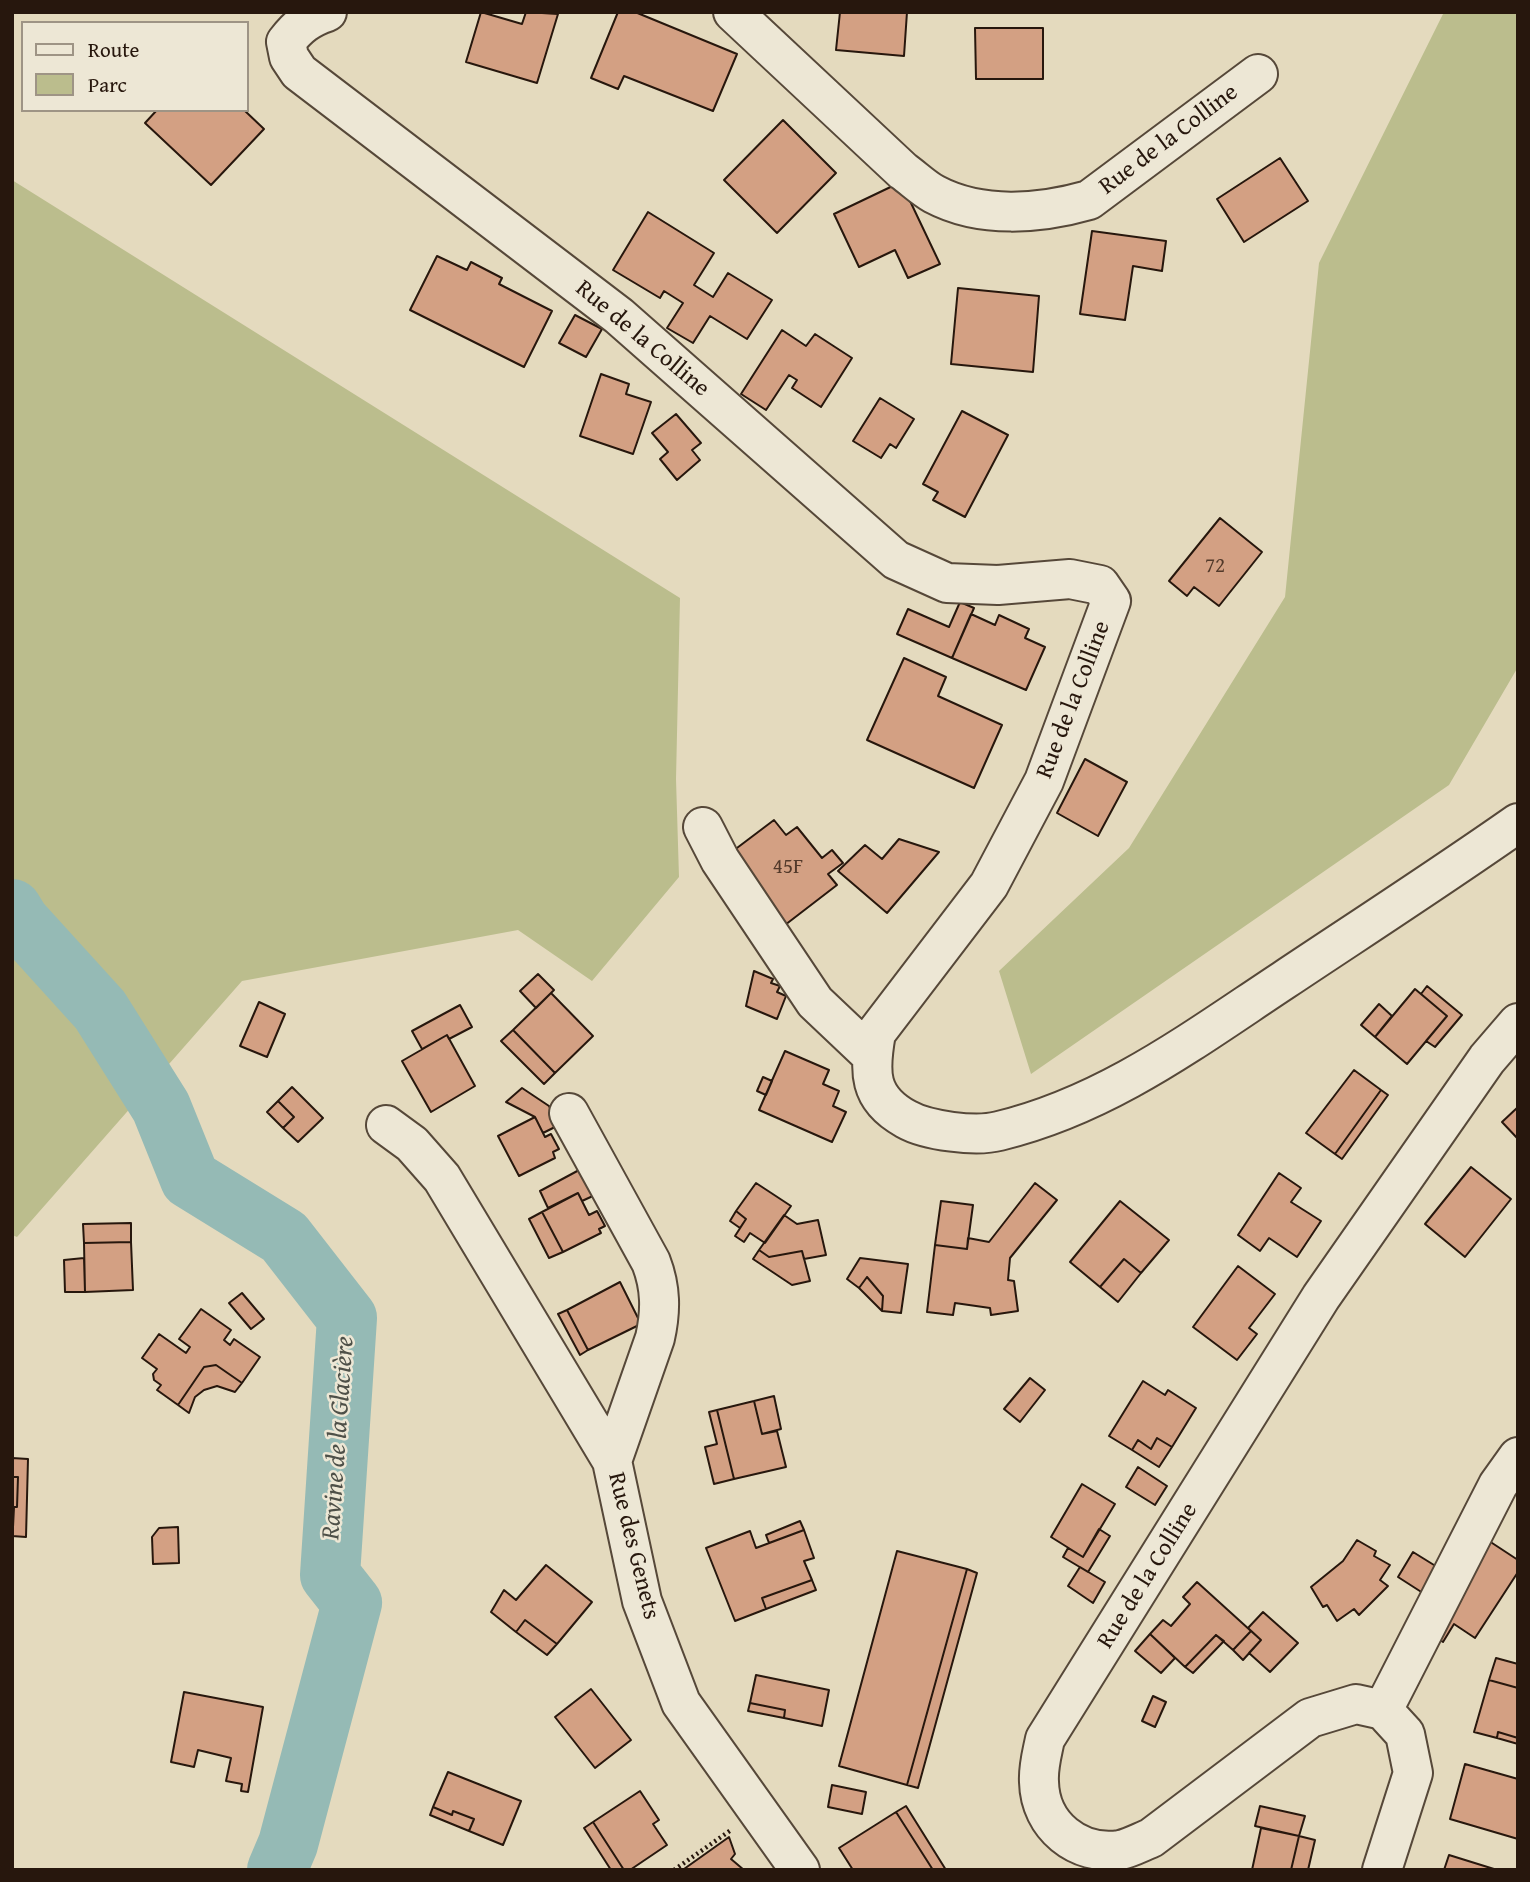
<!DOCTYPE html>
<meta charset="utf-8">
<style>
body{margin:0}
#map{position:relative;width:1530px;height:1882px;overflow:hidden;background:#e4dabe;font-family:"Gentium Book Plus",serif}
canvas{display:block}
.frame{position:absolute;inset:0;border:14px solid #27170d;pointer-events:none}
.legend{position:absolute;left:21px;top:21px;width:228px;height:91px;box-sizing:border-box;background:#ede7d5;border:2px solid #9e9485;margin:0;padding:9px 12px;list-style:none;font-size:21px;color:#27170d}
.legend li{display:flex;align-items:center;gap:14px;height:35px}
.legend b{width:35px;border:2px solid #9e9485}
</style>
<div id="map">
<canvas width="1530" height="1882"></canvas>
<div class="frame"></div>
<ul class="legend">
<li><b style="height:9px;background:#ede7d5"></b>Route</li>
<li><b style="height:19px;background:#bbbd8d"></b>Parc</li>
</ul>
</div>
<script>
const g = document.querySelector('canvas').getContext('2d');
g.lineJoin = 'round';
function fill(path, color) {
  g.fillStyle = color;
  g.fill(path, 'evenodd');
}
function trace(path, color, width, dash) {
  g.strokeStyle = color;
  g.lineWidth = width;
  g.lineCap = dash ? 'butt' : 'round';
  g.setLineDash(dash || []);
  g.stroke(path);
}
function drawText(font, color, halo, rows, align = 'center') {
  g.font = font + ' "Gentium Book Plus",serif';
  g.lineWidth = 5;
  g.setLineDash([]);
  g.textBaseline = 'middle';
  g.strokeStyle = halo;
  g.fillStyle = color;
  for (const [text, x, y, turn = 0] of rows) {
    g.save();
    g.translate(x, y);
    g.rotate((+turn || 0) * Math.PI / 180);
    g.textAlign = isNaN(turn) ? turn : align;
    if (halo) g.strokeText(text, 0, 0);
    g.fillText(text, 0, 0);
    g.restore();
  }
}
fill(new Path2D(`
 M1444 12H1518V667L1449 785 1031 1074 999 971 1129 848 1285 597 1319 263Z
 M12 180 680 598 676 779 679 877 592 981 518 930 242 981 17 1237 12 1235Z`), '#bbbd8d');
trace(new Path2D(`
 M12 909 20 922 100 1010 161 1107 190 1179 284 1237 347 1318 330 1575 352 1603 288 1844 277 1870`), '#95bab5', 60);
const building = new Path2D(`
 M481 12 522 24 526 12 558 14 537 83 466 62Z
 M618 12H635L737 54 713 111 624 76 618 89 591 78Z
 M840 12H907L904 56 836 50Z
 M975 28H1043V79H976Z
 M157 110H244L264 129 211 185 145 123Z
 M783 120 836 173 777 233 724 180Z
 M1280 158 1308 201 1244 242 1217 199Z
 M901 182 940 264 908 278 895 250 859 267 834 214Z
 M648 212 714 253 694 285 713 297 728 273 772 300 747 339 710 316 693 343 667 328 683 303 664 291 660 298 613 270Z
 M1092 231 1166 241 1162 271 1133 266 1125 320 1080 314Z
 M437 256 467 270 471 262 502 278 499 284 552 311 524 367 410 310Z
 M958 288 1039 296 1033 372 951 364Z
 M575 315 602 329 586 357 559 343Z
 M782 330 806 346 815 334 852 358 821 407 792 388 797 380 789 375 766 410 741 394Z
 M601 374 629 384 626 394 651 402 633 454 580 436Z
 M880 398 914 419 896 448 890 444 881 458 853 441Z
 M962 411 1008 435 965 517 933 500 938 492 923 484Z
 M676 414 701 443 692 450 700 460 677 480 660 459 668 452 652 433Z
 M1220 518 1262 552 1219 606 1194 587 1187 596 1169 581Z
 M960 602 974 608 952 658 897 634 908 609 949 627Z
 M971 614 995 625 999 615 1029 629 1025 638 1045 647 1026 690 952 658Z
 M904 658 946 677 938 696 1002 725 974 788 867 740Z
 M1085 759 1127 782 1098 836 1057 813Z
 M774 820 786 835 797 827 822 858 832 850 843 863 828 874 837 885 785 925 729 854Z
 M899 839 939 852 887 913 838 871 865 845 882 859Z
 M754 971 773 979 771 983 780 986 777 992 786 996 777 1019 746 1006Z
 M538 974 554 990 536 1008 520 991Z
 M1427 986 1462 1015 1435 1047 1426 1041 1447 1016 1421 994Z
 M1415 989 1447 1016 1407 1064 1375 1037Z
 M551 993 593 1036 555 1073 513 1030Z
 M259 1002 285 1014 267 1057 240 1046Z
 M1379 1004 1392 1016 1375 1037 1361 1025Z
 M460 1005 472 1027 449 1039 447 1035 422 1049 412 1031Z
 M513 1030 555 1073 544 1084 501 1041Z
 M447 1035 475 1086 431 1112 402 1061Z
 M785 1051 829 1070 823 1084 839 1091 833 1106 846 1112 832 1142 759 1110Z
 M1354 1070 1381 1090 1335 1154 1306 1133Z
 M763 1077 772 1081 766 1095 757 1091Z
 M292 1087 323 1118 298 1142 283 1128 294 1117 278 1101Z
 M522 1088 549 1106 559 1125 543 1133 535 1117 506 1102Z
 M1381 1090 1388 1095 1342 1159 1335 1154Z
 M278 1101 294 1117 283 1128 267 1112Z
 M1518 1107V1139L1502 1122Z
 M535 1117 545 1137 551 1134 559 1149 553 1152 555 1158 519 1176 498 1136Z
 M1471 1167 1511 1199 1465 1257 1425 1224Z
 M581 1169 595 1195 582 1201 578 1193 548 1208 540 1191Z
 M1279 1173 1301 1188 1291 1202 1321 1221 1297 1257 1269 1238 1260 1251 1238 1235Z
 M756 1183 791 1206 765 1243 750 1233 744 1242 735 1236 746 1219 736 1211Z
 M1035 1183 1057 1200 1010 1258 1008 1280 1014 1281 1018 1311 991 1315 990 1308 955 1303 953 1315 927 1312 935 1245 967 1249 968 1238 989 1242Z
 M578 1193 589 1215 597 1211 605 1226 599 1229 601 1233 563 1252 542 1212Z
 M941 1201 973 1205 967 1249 935 1245Z
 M1120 1201 1169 1240 1141 1273 1124 1259 1100 1287 1070 1262Z
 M736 1211 746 1219 740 1228 730 1221Z
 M542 1212 563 1252 549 1258 529 1219Z
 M784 1215 797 1224 818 1220 826 1255 804 1259 802 1251 769 1257 759 1250Z
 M131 1223V1242L84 1243 83 1224Z
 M131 1242 133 1290 85 1292 84 1243Z
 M759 1250 769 1257 802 1251 810 1281 792 1285 753 1259Z
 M84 1258 85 1292H65L64 1260Z
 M860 1258 908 1264 901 1313 882 1311 883 1296 867 1277 859 1288 847 1279Z
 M1124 1259 1141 1273 1118 1302 1100 1287Z
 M1238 1266 1275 1294 1249 1328 1257 1334 1237 1360 1193 1327Z
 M867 1277 883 1296 882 1311 859 1288Z
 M620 1282 641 1324 588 1350 567 1310Z
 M242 1293 264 1319 251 1329 229 1303Z
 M201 1309 231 1330 224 1340 230 1345 234 1339 260 1357 242 1383 216 1365 204 1367 178 1405 157 1390 161 1385 154 1380 153 1374 157 1369 142 1358 159 1334 186 1353 190 1347 179 1339Z
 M567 1310 588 1350 580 1355 558 1314Z
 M216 1365 242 1383 235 1392 217 1386 204 1390 195 1397 189 1413 178 1405 204 1367Z
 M1030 1378 1045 1390 1020 1422 1004 1409Z
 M1143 1381 1165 1395 1168 1390 1196 1408 1172 1447 1157 1438 1151 1449 1138 1440 1132 1450 1109 1436Z
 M774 1396 781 1429 762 1434 754 1401Z
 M754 1401 762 1434 777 1431 786 1467 734 1479 717 1410Z
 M717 1410 734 1479 714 1484 705 1447 717 1444 709 1412Z
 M1157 1438 1172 1447 1159 1467 1132 1450 1138 1440 1151 1449Z
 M12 1458 28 1459 26 1537 12 1536 14 1507H17L18 1477H12Z
 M1138 1467 1167 1486 1155 1505 1126 1487Z
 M12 1477H18L17 1507H14L13 1527Z
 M1082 1484 1115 1504 1083 1557 1051 1537Z
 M800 1521 804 1530 769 1543 766 1535Z
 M178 1527 179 1563 153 1564 152 1537 159 1528Z
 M1099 1529 1110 1536 1088 1572 1063 1557 1068 1548 1083 1557Z
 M804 1530 814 1558 804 1561 812 1580 762 1598 766 1609 735 1621 706 1548 750 1531 756 1548Z
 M1486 1539 1518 1560V1572L1475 1638 1454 1624 1443 1642 1426 1631Z
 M1357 1540 1376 1551 1374 1556 1390 1565 1380 1580 1388 1586 1359 1615 1354 1609 1337 1621 1327 1605 1323 1607 1311 1587 1343 1561Z
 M897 1551 967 1569 907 1785 839 1766Z
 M1413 1552 1442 1570 1426 1595 1398 1577Z
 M546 1565 592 1602 557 1644 525 1620 516 1632 491 1612 504 1590 516 1600Z
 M1080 1567 1105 1582 1093 1603 1068 1586Z
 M967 1569 977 1573 918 1788 907 1785Z
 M812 1580 816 1590 766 1609 762 1598Z
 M1197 1582 1251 1631 1233 1650 1216 1635 1185 1667 1150 1634 1163 1620 1171 1626 1190 1604 1183 1597Z
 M1263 1612 1298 1643 1270 1672 1249 1653 1261 1640 1248 1628Z
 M525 1620 557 1644 547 1655 516 1632Z
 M1251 1631 1261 1640 1243 1660 1233 1650Z
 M1150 1634 1175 1658 1161 1673 1135 1651Z
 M1216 1635 1224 1641 1193 1673 1185 1667Z
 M1496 1658 1518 1664V1688L1489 1680Z
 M756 1675 829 1690 822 1726 784 1718 785 1710 750 1703Z
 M1489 1680 1518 1688V1738L1498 1732 1497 1738 1474 1732Z
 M591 1689 631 1740 595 1768 555 1717Z
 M184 1692 263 1707 248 1792 241 1791 242 1784 226 1781 231 1758 198 1750 194 1767 171 1762Z
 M1153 1696 1166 1702 1155 1727 1142 1721Z
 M750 1703 785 1710 784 1718 748 1711Z
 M1498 1732 1518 1738V1744L1497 1738Z
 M1465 1764 1518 1779V1839L1450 1819Z
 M448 1772 521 1801 503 1845 469 1831 474 1819 453 1811 452 1815 433 1807Z
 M832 1785 866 1792 862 1814 828 1807Z
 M640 1791 659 1820 653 1824 667 1845 630 1870H624L593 1822Z
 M906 1806 946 1870H933L896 1812Z
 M1260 1806 1305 1816 1299 1836 1255 1826Z
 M433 1807 452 1815 453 1811 474 1819 469 1831 430 1815Z
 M896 1812 933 1870H853L839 1848Z
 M593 1822 624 1870H611L584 1828Z
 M1261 1828 1299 1836 1291 1870H1252Z
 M1299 1836 1315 1840 1308 1870H1291Z
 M729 1837 735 1854 731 1859 744 1870 684 1869Z
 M1449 1855 1494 1869V1870H1444Z`);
fill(building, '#d3a083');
trace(building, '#27170d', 2);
const minor = new Path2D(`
 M327 12C309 18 298 26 286 42L289 57 299 72 619 316 896 560 947 583 998 585 1070 579 1100 585 1111 601 1044 781 989 885 876 1033C869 1072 868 1098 906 1119 927 1131 976 1137 999 1131 1107 1105 1193 1040 1284 980 1362 928 1441 877 1518 823
 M733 12 903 171C913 178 923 188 934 194 981 219 1040 214 1089 200L1258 74
 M703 827 720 860 815 1002 872 1056
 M569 1113 651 1262C661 1288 661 1311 655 1338L612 1461
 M386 1125 412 1144 442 1178 612 1461 642 1601 681 1703 800 1870
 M1383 1710 1498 1485 1518 1457
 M1382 1870 1413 1773 1405 1734 1383 1710 1356 1704 1310 1718 1151 1838C1141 1842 1130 1848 1120 1850 1078 1856 1040 1826 1039 1782 1038 1767 1042 1754 1045 1739L1321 1297 1487 1059 1518 1023`);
trace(minor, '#564839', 42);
trace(new Path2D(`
 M674 1870 731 1830`), '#27170d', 4.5, [2, 3.5]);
trace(minor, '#ede7d5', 38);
drawText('21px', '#52392a', null, [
 ["72",1215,567],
 ["45F",788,868]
]);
drawText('24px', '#27170d', '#ede7d5', [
 ["Rue de la Colline",1169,140,-37],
 ["Rue de la Colline",642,339,40],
 ["Rue de la Colline",1074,700,-69],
 ["Rue des Genets",633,1546,76],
 ["Rue de la Colline",1148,1576,-58]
]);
drawText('italic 26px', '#4e5048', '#ede7d5', [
 ["Ravine de la Glacière",339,1438,-86]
]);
</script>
